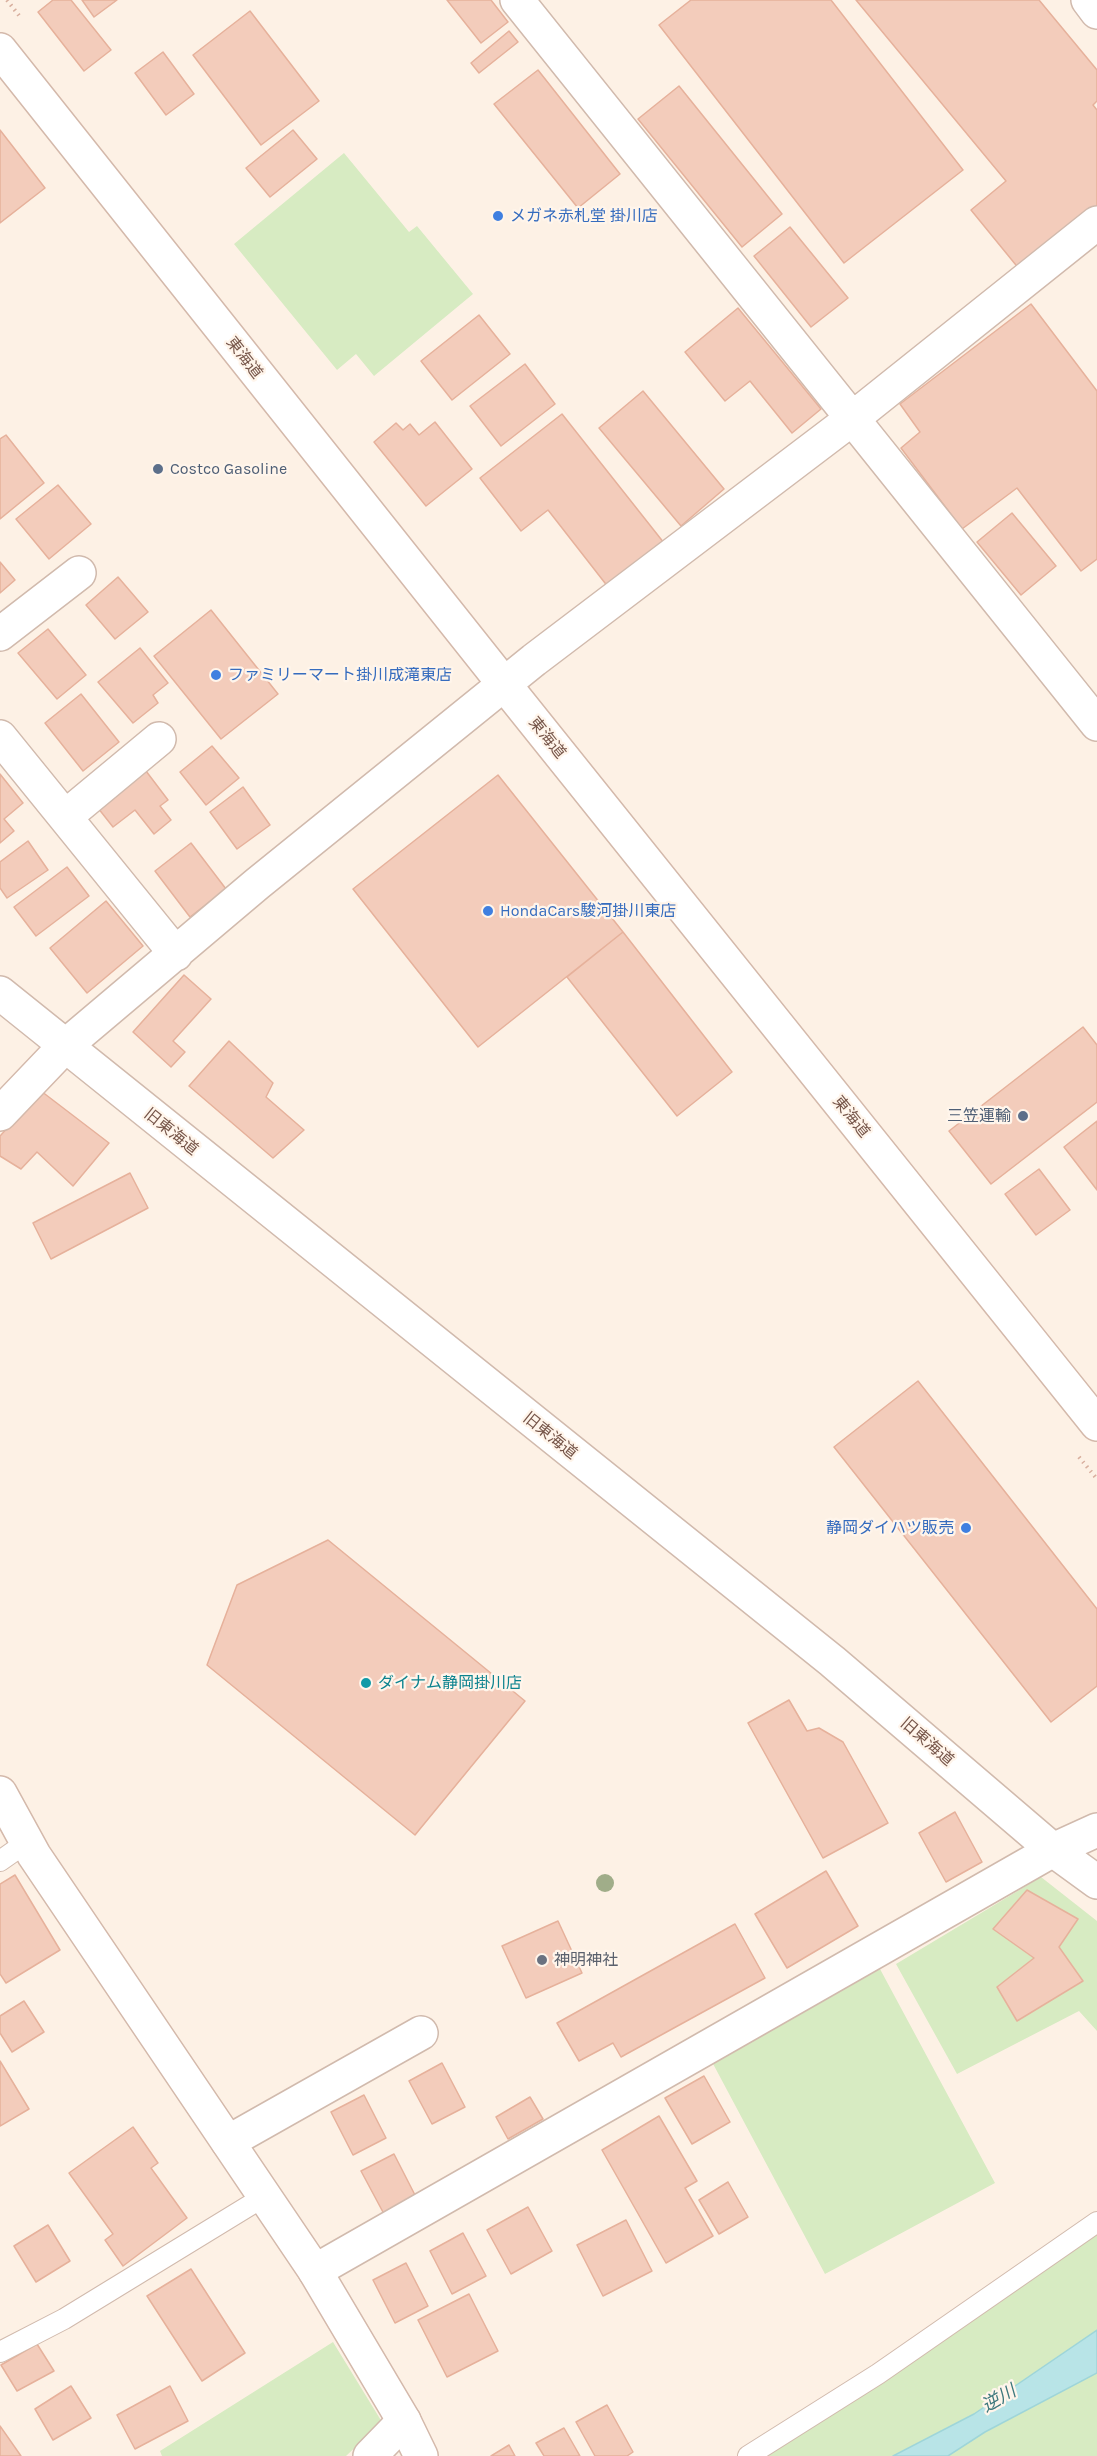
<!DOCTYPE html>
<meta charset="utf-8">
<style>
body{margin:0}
canvas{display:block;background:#fdf1e5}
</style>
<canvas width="1097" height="2456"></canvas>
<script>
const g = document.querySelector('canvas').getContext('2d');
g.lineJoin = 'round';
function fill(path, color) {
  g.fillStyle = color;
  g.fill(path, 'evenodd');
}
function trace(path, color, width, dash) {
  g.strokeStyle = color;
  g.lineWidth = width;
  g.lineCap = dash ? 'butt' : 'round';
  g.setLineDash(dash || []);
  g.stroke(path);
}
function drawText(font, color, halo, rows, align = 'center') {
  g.font = font + ' Karla,"Noto Sans JP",sans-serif';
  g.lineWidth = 4.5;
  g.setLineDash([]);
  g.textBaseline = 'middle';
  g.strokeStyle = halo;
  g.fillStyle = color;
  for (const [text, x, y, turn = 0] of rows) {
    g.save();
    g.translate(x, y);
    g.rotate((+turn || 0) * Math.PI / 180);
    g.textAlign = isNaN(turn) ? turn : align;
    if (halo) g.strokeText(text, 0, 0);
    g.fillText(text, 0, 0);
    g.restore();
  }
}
fill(new Path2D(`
 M344 153 409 232 417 226 473 294 374 376 356 354 337 370 234 244Z
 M1041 1877 1097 1921V2031L1079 2011 957 2074 896 1964Z
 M880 1969 995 2183 825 2274 711 2060Z
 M1097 2222V2456H748Z
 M333 2342 382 2422 346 2456H162L160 2451Z`), '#d7ebc2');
const water = new Path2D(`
 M1097 2330V2373L985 2432 948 2456H893L974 2414Z`);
fill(water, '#b8e4e7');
trace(water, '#9ed5d9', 1.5);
const building = new Path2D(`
 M53 0H71L111 50 84 71 38 12Z
 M82 0H117L94 17Z
 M447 0H491L508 22 481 43Z
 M691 0H831L963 170 844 263 659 25Z
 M856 0H1039L1097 70V101L1093 105 1097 110V206L1020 270 971 210 1006 181Z
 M250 11 319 101 261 145 193 55Z
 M509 31 518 42 479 73 471 63Z
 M163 52 194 94 166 115 135 73Z
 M538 70 620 174 578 208 494 104Z
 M679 86 782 214 742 247 638 119Z
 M0 130 45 188 0 223Z
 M293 130 317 159 270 197 246 168Z
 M790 227 848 298 811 327 754 256Z
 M1031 304 1097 391V559L1081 571 1017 488 962 529 901 448 920 432 900 404Z
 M738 308 821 409 792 433 750 381 725 401 685 352Z
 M479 315 510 354 452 400 421 361Z
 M525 364 555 404 501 446 470 406Z
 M643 391 724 489 681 526 599 428Z
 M562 414 668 548 612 592 548 510 521 531 480 478Z
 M435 422 472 469 426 506 374 442 396 423 403 430 410 424 419 435Z
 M6 435 44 483 0 519V439Z
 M58 485 91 524 49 559 16 519Z
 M1012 513 1056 566 1021 595 977 542Z
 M0 562 15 580 0 593Z
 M118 577 148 612 115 639 86 605Z
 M211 610 278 694 221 739 154 656Z
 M48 629 86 675 57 699 18 653Z
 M140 648 168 683 153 695 158 703 133 723 98 682Z
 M81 694 119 742 83 771 45 723Z
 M212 746 239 778 206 805 180 772Z
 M146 771 168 800 160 806 171 820 154 834 135 810 113 827 98 808Z
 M0 774 23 803 4 819 14 831 0 843Z
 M498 775 623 932 478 1047 353 889Z
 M243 787 270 825 237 849 210 812Z
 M28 841 48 870 7 898 0 888V862Z
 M191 843 226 889 190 917 155 871Z
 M67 867 89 896 36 936 14 907Z
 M106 901 143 946 87 993 50 948Z
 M623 932 732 1072 677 1116 567 977Z
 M184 975 211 999 173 1041 185 1052 171 1067 133 1032Z
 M1083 1027 1097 1045V1102L991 1184 949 1131Z
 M229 1041 273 1083 266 1097 304 1130 273 1158 189 1086Z
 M41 1091 109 1143 73 1186 37 1152 21 1169 0 1156V1136Z
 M1097 1121V1190L1064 1147Z
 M1039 1169 1070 1210 1036 1235 1005 1194Z
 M130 1173 148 1208 51 1259 33 1223Z
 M918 1381 1097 1609V1686L1051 1722 834 1447Z
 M328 1540 525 1701 415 1835 207 1665 237 1585Z
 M789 1700 807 1731 819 1728 843 1742 888 1823 823 1858 748 1723Z
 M955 1812 982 1862 946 1882 919 1833Z
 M826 1871 858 1926 787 1968 755 1914Z
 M15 1875 60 1950 6 1983 0 1974V1884Z
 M1027 1890 1078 1919 1059 1947 1083 1981 1017 2021 997 1987 1034 1958 993 1929Z
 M558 1921 582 1973 526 1998 502 1946Z
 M735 1924 765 1978 621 2057 613 2043 579 2061 557 2023Z
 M24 2001 44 2032 12 2052 0 2033V2016Z
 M0 2061 29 2109 0 2126Z
 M442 2063 465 2107 432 2124 409 2081Z
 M704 2076 730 2122 692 2144 665 2098Z
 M364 2095 386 2138 353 2155 331 2112Z
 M530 2097 543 2119 508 2139 496 2117Z
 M659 2116 697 2181 685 2188 713 2236 666 2263 602 2150Z
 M133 2127 158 2163 151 2168 187 2218 123 2266 105 2240 113 2234 69 2173Z
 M394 2154 416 2197 384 2214 361 2171Z
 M728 2182 748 2217 719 2234 699 2200Z
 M528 2207 552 2251 511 2274 487 2230Z
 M626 2220 652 2271 603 2296 577 2245Z
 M48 2225 70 2261 36 2282 14 2246Z
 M463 2233 486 2276 452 2294 430 2251Z
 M406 2263 428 2306 395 2323 373 2280Z
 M191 2269 245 2353 202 2381 147 2296Z
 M469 2294 498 2351 447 2377 418 2320Z
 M37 2344 54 2371 17 2391 1 2365Z
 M71 2386 91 2418 53 2440 35 2409Z
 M170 2386 188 2421 135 2449 117 2415Z
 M607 2405 633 2452 627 2456H595L576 2422Z
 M0 2426 21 2456H0Z
 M564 2428 580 2456H544L536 2443Z
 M509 2445 515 2456H491Z`);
fill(building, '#f3ccbb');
trace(building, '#e6b19b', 1.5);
const lane = new Path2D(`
 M0 1861 27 1842
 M0 2352 64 2319 265 2196
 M748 2456 878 2374 1097 2222`);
const street = new Path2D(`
 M517 0 1097 724
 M1088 0 1097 12
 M0 634 79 573
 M0 737 176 954
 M65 817 159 739
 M0 993 832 1661 1053 1850 1097 1882
 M64 1047 257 884 534 660 853 418 1097 223
 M228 2142 421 2033
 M315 2271 1053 1850 1097 1830
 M370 2456 404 2421`);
const secondary = new Path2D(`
 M0 50 504 684 1097 1424
 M0 1114 64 1047
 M0 1793 34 1855 315 2271 404 2421 421 2456`);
trace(lane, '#d1baad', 22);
trace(street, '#d1baad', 36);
trace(secondary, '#d4b9ab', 36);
trace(new Path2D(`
 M7 0 21 18
 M1079 1457 1097 1479`), '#d8af9e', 4, [1.5, 4.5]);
trace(lane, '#fff', 20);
trace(street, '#fff', 33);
trace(secondary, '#fff', 33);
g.fillStyle = '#a0ad89';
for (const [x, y] of [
 [605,1883]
]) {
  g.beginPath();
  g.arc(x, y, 9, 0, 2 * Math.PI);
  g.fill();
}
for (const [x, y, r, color] of [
 [498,216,6,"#3f7fe0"],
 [158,469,6,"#5c6f8a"],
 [216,675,6,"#3f7fe0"],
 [488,911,6,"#3f7fe0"],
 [1023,1116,6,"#5c6f8a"],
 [966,1528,6,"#3f7fe0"],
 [366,1683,6,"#0f9aa8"],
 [542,1960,6,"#6b7280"]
]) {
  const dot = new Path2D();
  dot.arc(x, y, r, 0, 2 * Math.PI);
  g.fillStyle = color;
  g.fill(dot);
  trace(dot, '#fff5eb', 2);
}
drawText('16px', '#366cbe', '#fff5eb', [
 ["メガネ赤札堂 掛川店",510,216],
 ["ファミリーマート掛川成滝東店",228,675],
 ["HondaCars駿河掛川東店",500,911],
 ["静岡ダイハツ販売",954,1528,"right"]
], 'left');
drawText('16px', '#765549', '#fff5eb', [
 ["東海道",244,358,52],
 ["東海道",547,738,51],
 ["東海道",851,1117,51],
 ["旧東海道",171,1132,39],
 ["旧東海道",550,1436,39],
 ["旧東海道",927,1742,41]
]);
drawText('16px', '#4e5e75', '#fff5eb', [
 ["Costco Gasoline",170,469],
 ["三笠運輸",1011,1116,"right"]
], 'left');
drawText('16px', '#0d838f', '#fff5eb', [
 ["ダイナム静岡掛川店",378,1683]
], 'left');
drawText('16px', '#5b616d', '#fff5eb', [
 ["神明神社",554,1960]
], 'left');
drawText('italic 18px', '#3c777c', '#fff5eb', [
 ["逆川",999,2399,-30]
]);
</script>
